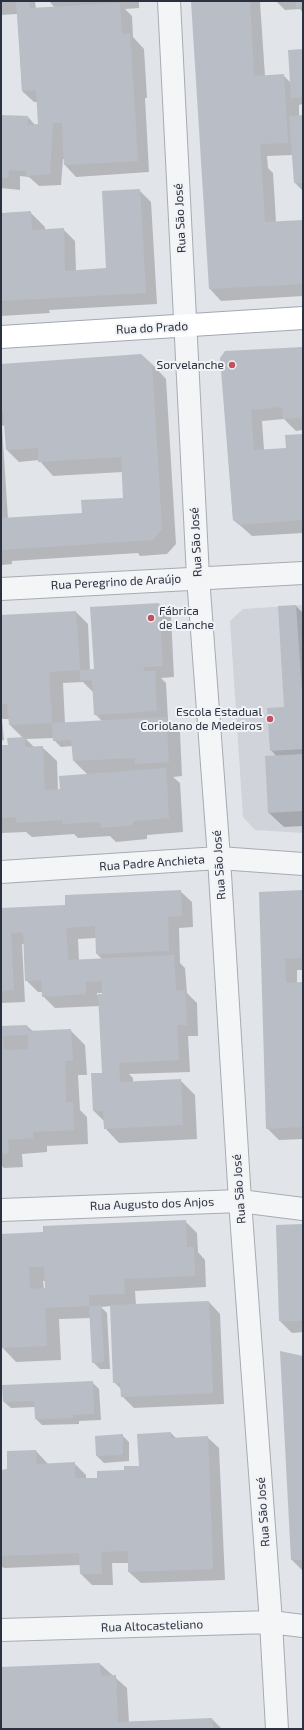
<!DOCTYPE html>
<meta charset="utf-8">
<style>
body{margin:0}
#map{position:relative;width:304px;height:1730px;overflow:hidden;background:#e1e4e9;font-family:"Exo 2",sans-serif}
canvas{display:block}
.frame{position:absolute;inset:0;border:2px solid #2b323f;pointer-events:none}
</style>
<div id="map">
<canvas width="304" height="1730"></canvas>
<div class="frame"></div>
</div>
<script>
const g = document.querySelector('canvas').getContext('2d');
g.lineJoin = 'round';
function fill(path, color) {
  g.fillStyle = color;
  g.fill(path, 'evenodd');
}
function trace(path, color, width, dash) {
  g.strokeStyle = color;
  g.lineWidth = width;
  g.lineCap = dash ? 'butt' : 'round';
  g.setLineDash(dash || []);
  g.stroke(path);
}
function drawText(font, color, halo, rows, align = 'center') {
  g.font = font + ' "Exo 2",sans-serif';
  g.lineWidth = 4;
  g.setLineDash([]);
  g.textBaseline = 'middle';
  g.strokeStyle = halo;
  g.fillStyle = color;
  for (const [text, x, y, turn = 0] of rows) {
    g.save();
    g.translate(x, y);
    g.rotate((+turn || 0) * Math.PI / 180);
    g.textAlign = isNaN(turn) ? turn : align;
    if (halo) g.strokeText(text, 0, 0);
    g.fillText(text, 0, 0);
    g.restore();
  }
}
fill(new Path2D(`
 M303 605V833L255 830 243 817 230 621 243 609Z`), '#d0d3da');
fill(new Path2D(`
 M1 1H35L36 9 55 8 49 1H139V8L125 9 132 16 133 37 144 49 147 98H145L149 172 76 177 65 165 64 159H63L61 185 39 186 29 177 20 176V190L1 188V116L28 117 35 125H39L38 102H34L22 91 18 14 1 15Z
 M192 1H303V13L300 9 285 10 276 1 260 2 265 76 283 75 291 83 303 50V104L299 105V117H303V191L295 183 293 155 267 156 268 168 273 173 276 222 303 221V296L221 301 210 289Z
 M139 190 151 202 157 304 49 310 50 313 1 316V214L30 212 45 227V230L63 229 75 241 76 271 107 269Z
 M303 347V430L296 431 284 419 262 421 264 450 287 449 303 435V533L252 536 233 519 221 358Z
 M152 364 166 379 176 544 167 554 140 556 138 553 12 561V564L1 565V365ZM5 425 7 450 19 462 39 460 53 476 123 472 124 499 83 514 8 519 2 426Z
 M159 604 171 616 174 677 161 678 166 683 168 720 180 732 182 776 173 777 180 783 183 832 147 835V839L116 842 110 836 78 838 74 834 32 837 26 832 1 833V746H9L23 738 10 725 9 719H2L4 740 1 741V616L76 612 88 624 90 670H95ZM83 682 93 692 95 714 102 721 65 723 63 683ZM54 738V740L61 747 73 746 74 761 88 775 58 791 57 761 42 747H34L26 739Z
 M296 606 303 613V826L284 827 269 813 266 757H277L271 750 285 708 279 607Z
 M180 891 192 902 193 927 179 928 180 963 185 968 187 993 197 1003 198 1036H188L190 1072 129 1074 133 1078V1083L180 1080 195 1095 197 1139 119 1143 105 1128V1122L94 1111 103 1073 100 1006 55 1008 43 996V992H38L26 980 25 944H22L25 1002 1 1003V909L67 906ZM96 938 97 954 102 959 79 961 78 939ZM97 993H103V995H97Z
 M303 891V970H297V983H303V1139L279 1140 267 1128 260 893Z
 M27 1026 34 1032 71 1031 85 1045 87 1075H78L80 1110 87 1117 88 1144 47 1146V1152L22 1154 23 1167 4 1168 1 1165V1027Z
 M185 1221 197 1233 198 1252 205 1260 206 1287 135 1291 136 1305 209 1302 220 1314 224 1404 134 1408 122 1396V1390L114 1382 111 1306 101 1307 107 1313 110 1369H100L93 1362 91 1318 59 1319 61 1360 16 1362 2 1347 1 1235 43 1233ZM43 1281H46V1289H44Z
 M303 1225V1332L292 1333 280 1321Z
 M303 1357V1571L292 1560Z
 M92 1382 99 1389 101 1420 79 1421V1424L42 1425 36 1419 35 1407 11 1408 4 1402Z
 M171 1433 176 1438 207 1437 219 1448 225 1580 141 1583 129 1572V1563H112L113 1585H92L81 1574 80 1565 4 1568 1 1566V1471L8 1470 36 1451 48 1464 74 1463 86 1475V1479H98L140 1466 138 1435Z
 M122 1435 129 1442V1461L104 1463 97 1456Z
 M100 1664 127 1688 129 1722 212 1719 222 1729H1V1668Z`), '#0003');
fill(new Path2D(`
 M16 1H29L30 8 120 3 122 34 130 33 138 161 64 165 62 123H53L50 174 29 176 26 175V171L9 170 8 178H1V115L28 116V125L38 124 36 90 22 91Z
 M191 1H250L254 76 284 74 288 143 260 144 265 222 303 220V284L209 289Z
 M296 1H303V7L296 8Z
 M303 49V97L291 98 288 50Z
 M303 115V183H294L289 116Z
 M140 189 146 293 1 301V213L31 211 32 230 64 228 65 271 106 268 102 191Z
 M303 347V418L283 419 282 407 251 410 254 450 286 448 285 435 303 434V520L239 525 233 520 220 358 225 351Z
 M141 354 152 364 162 529 153 540 1 550V518L82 513 81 500 123 498 121 457 38 462V448L6 450 3 411H1V364Z
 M159 603 163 666 143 667 144 671H155L157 711 94 715 92 680 80 681V670L49 672 52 723 9 725 7 704H1V615L76 611 80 670 94 669 90 607Z
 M296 605 303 706V749L270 751 267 708 284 707 278 606Z
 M166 717 169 762 135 764V758L73 761 71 740 53 741 52 723Z
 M25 737V747L43 746 45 790 60 789 59 776 166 768 169 818 133 821V825L101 828 100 822 63 824 62 820 16 823V817L1 818V745H8L7 738Z
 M303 754V811L268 813 265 756Z
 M181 890 182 916 168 917 169 951 96 954 95 926 66 928 68 960 174 955 176 991 185 990 187 1025H177L179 1060 119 1063 120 1082 181 1079 183 1125 104 1129 103 1111H93L91 1073H102L98 994H102V981L86 982V994L42 997 41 980 25 981 23 932 11 933 14 990 1 991V908L65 905V895Z
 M303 890V958L285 959 286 983 303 982V1127L266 1129 259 892Z
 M27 1025 28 1031 71 1029 73 1061H65L66 1102H73L74 1130 33 1132V1138L8 1140 9 1153 1 1154V1026ZM28 1035V1049L4 1050 3 1036Z
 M186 1220 187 1247H194L195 1276 124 1279 125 1294 89 1295V1306L101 1305 104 1362 92 1363 89 1306 45 1308 47 1346 1 1348V1234L43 1232V1226ZM29 1267H44L45 1288 30 1289Z
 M303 1224V1321H279L276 1225Z
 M209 1301 213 1393 121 1397 120 1383H113L110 1305Z
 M280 1351 303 1356V1560H291Z
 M93 1381 94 1414 73 1415V1418L35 1419 34 1401 3 1402 2 1385Z
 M171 1432V1438L208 1436 213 1569 128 1572V1551L101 1552 102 1574H80L79 1553 1 1556V1470L7 1469V1451L36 1450 37 1464 75 1462V1478H97V1471L124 1470V1466H139L137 1434Z
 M123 1434V1455L96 1456 95 1436Z
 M100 1663 101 1676 116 1675 118 1722 212 1718 213 1729H1V1667Z`), '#b9bdc5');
const minor = new Path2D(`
 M169 1 198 577 219 858 240 1201 271 1622 277 1729
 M1 589 303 573
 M1 872 219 858 303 864
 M1 1210 240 1201 303 1209
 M1 1630 271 1622 303 1626`);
const major = new Path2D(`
 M1 337 303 318`);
trace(minor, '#a7abb3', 24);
trace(major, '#a2a8b3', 24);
trace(minor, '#f4f5f7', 22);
trace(major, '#fff', 22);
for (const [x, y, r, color] of [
 [232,365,4,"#c3515f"],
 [151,618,4,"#c3515f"],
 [270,719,4,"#c3515f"]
]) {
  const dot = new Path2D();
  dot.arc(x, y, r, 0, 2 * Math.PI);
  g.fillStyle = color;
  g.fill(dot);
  trace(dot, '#f1f3f6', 1.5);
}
drawText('12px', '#2b323f', '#f1f3f6', [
 ["Rua São José",180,218,-93],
 ["Rua do Prado",152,328,-3],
 ["Rua São José",196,542,-93],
 ["Rua Peregrino de Araújo",116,582,-3],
 ["Rua Padre Anchieta",152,863,-4],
 ["Rua São José",219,865,-94],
 ["Rua São José",239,1189,-94],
 ["Rua Augusto dos Anjos",152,1204,-2],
 ["Rua São José",263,1512,-94],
 ["Rua Altocasteliano",152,1626,-2]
]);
drawText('12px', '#2b323f', '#f1f3f6', [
 ["Sorvelanche",224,365],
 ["Fábrica",159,611,"left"],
 ["de Lanche",159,625,"left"],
 ["Escola Estadual",262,712],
 ["Coriolano de Medeiros",262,726]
], 'right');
</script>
